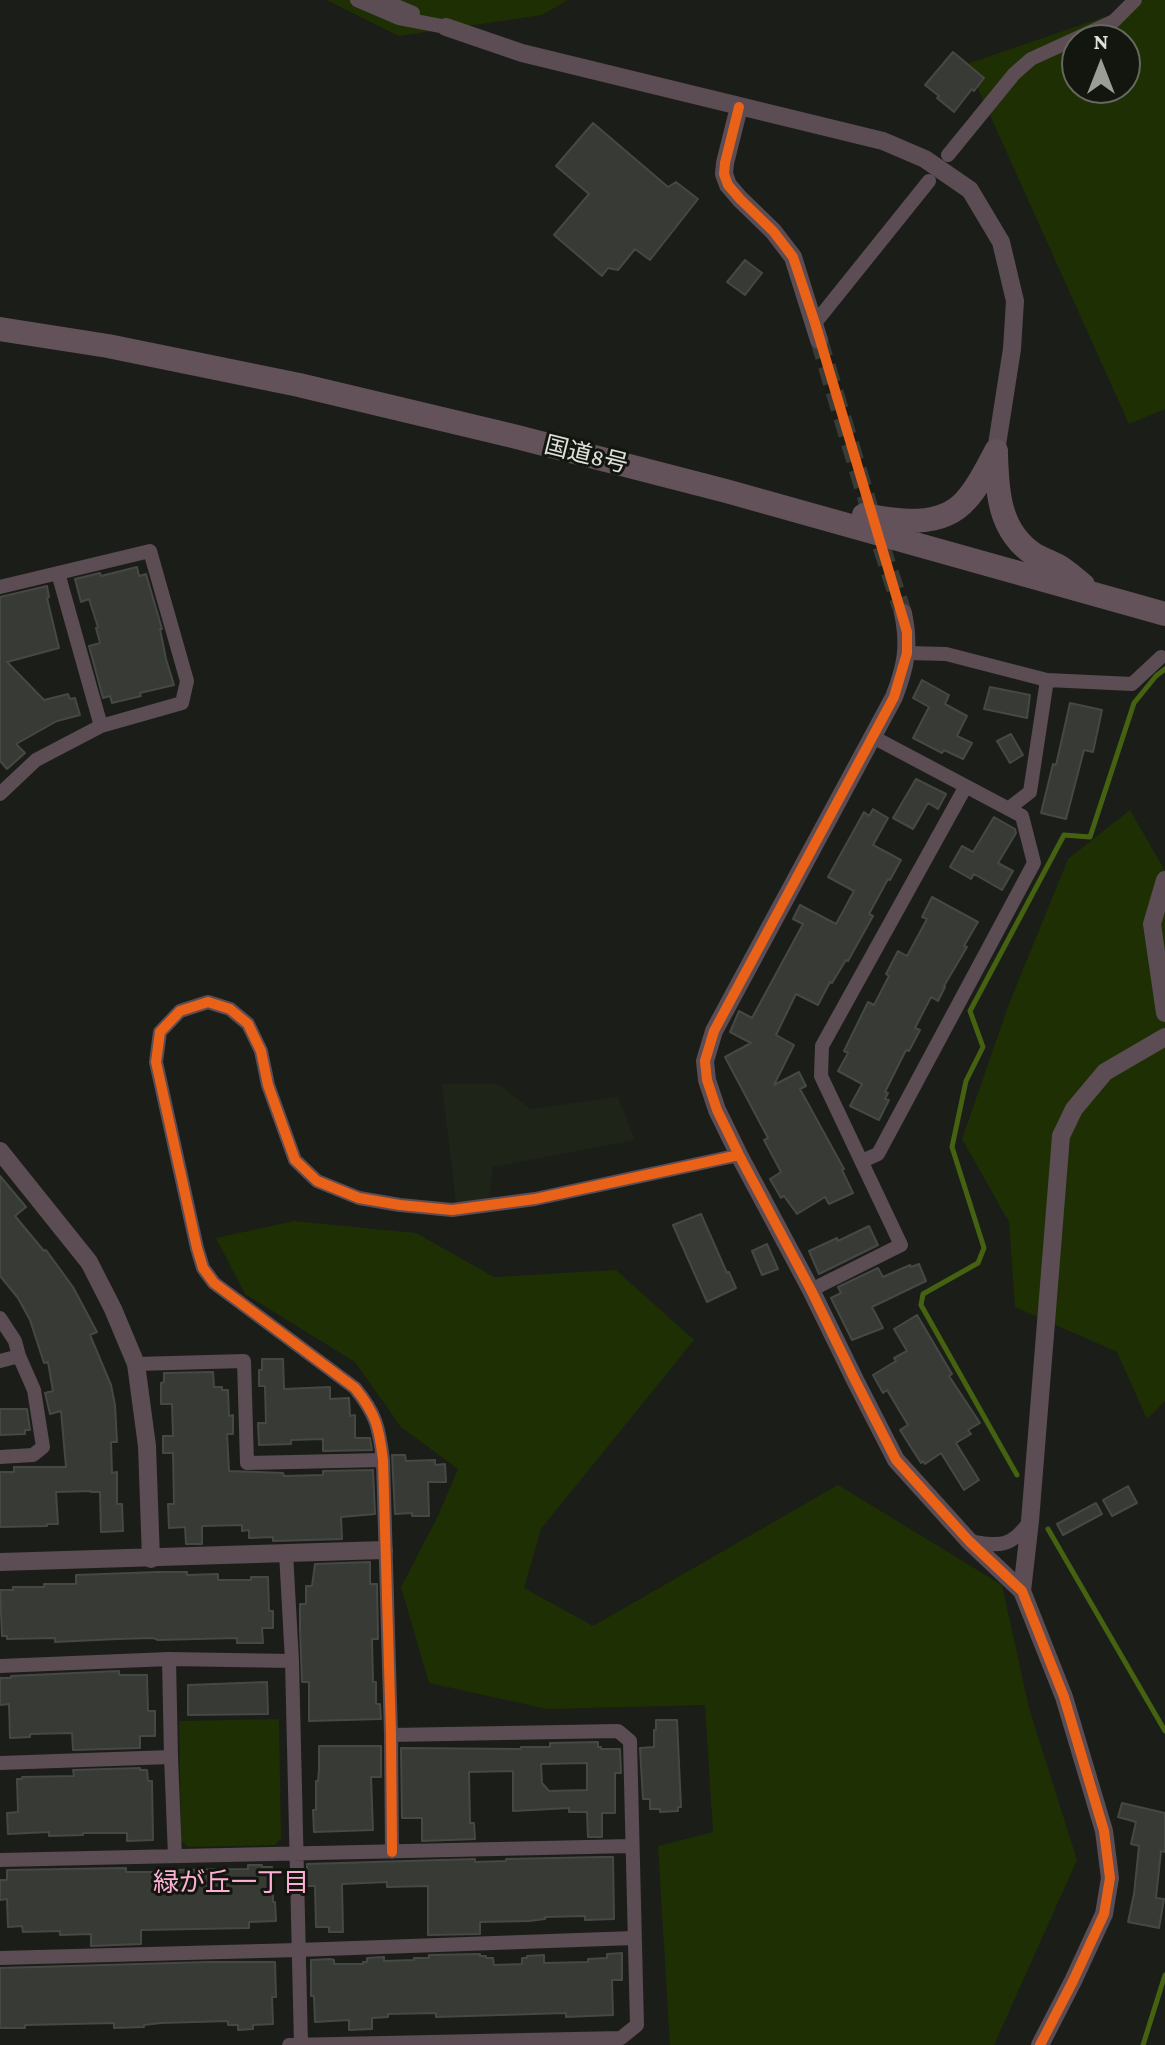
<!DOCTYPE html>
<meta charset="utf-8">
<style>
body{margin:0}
#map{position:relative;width:1165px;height:2045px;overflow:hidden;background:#1b1d19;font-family:"Crimson Pro",serif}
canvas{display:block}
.north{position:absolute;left:1061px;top:24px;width:80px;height:80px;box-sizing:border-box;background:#12160e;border:2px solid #646860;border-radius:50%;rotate:0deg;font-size:22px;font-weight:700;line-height:32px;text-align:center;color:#dfe2dc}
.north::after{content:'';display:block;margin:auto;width:28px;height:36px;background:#9a9d98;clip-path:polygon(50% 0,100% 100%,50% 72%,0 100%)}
</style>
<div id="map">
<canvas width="1165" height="2045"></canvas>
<div class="north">N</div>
</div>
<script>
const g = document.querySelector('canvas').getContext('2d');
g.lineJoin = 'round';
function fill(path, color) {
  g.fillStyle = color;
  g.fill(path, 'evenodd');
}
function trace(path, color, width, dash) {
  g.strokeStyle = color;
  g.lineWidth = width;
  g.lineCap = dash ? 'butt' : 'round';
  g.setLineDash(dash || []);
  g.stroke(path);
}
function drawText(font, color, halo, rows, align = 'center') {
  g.font = font + ' "Crimson Pro","Noto Sans JP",serif';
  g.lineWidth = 6;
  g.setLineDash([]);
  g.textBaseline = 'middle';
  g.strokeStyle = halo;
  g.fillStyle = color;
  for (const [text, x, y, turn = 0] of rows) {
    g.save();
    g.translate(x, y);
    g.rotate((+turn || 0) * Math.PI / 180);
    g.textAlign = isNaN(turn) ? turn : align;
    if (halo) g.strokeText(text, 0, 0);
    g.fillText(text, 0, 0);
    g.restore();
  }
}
fill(new Path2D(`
 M442 1084H498L531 1109 618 1097 635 1140 493 1167 489 1199 456 1203Z`), '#1e2518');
fill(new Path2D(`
 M327 0H568L542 15 399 36Z
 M1144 0H1165V409L1129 424 967 64 1136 6ZM1077 40H1125V88H1077Z
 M1130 810 1165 871V1401L1147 1419 1117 1352 1015 1307 1009 1222 962 1139 1009 1004 1068 859Z
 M294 1221 416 1233 494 1277 616 1270 694 1340 541 1529 524 1588 593 1626 838 1485 1002 1585 1029 1708 1077 1860 994 2045H670L658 1846 713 1832 705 1705 547 1709 429 1683 401 1587 438 1516 458 1469 401 1427 355 1362 245 1294 216 1238Z
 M279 1719 281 1838 275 1845 188 1847 181 1840 179 1721Z`), '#1e2f03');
trace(new Path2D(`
 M1017 1475 921 1305 923 1294 978 1263 984 1248 952 1147 966 1081 983 1047 970 1011 1064 835 1090 837 1134 703 1156 676 1165 669
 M1048 1529 1165 1731
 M1143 2045 1165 1975`), '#446210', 5);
const building = new Path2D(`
 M953 52 984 78 974 91 972 89 954 112 937 98 939 96 925 85Z
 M593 123 668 187 676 182 698 199 650 260 635 249 618 270 608 268 602 276 554 235 589 194 556 166Z
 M745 260 762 273 745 295 727 282Z
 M137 567 139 576 146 574 162 629H160L166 659 174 685 140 693 141 696 112 703 110 696 103 698 89 646 100 643 96 628 98 627 89 599 81 602 75 579 100 573 101 576Z
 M47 586 49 597 47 598 59 648 7 662 44 700 68 694 70 699 75 698 80 715 57 721 16 744 25 753 7 769 0 761V597Z
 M922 680 949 695 945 704 967 716 957 736 972 743 963 759 944 750 942 753 913 738 929 707 913 698Z
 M990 687 1030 695 1027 718 984 709Z
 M1070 703 1102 710 1093 752 1084 750 1066 819 1041 813 1053 764 1056 765Z
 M1011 734 1023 755 1010 763 997 741Z
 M916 779 946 794 938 809 928 803 913 829 893 818Z
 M873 809 888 818 873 845 901 860 890 880 888 879 869 914 873 916 848 961 846 960 832 983 830 982 818 1005 796 994 776 1035 794 1045 774 1085 799 1072 806 1086 800 1089 844 1169 842 1170 853 1193 829 1204 825 1197 797 1214 784 1196 781 1198 770 1179 781 1172 764 1140 768 1138 725 1057 751 1043 730 1032 739 1011 752 1018 803 924 793 919 800 905 836 924 854 891 828 877 864 812 869 816Z
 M994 817 1015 829 1016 833 998 863 1013 871 1002 890 974 874 971 879 950 867 962 846 973 852Z
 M932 897 978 922 964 946 967 947 944 986 945 987 938 1001 931 997 915 1028 920 1030 909 1051 906 1050 885 1092 888 1093 885 1099 889 1100 879 1120 850 1106 862 1084 838 1071 848 1053 844 1051 868 1002 874 1005 889 976 886 974 898 951 907 956 927 919 922 917Z
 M0 1176 26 1207 15 1216 44 1251 46 1250 73 1287 97 1332 90 1335 111 1385 115 1405 117 1442H111L112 1473 117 1472V1504H122L123 1531 101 1532 100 1492H91V1491L56 1492 58 1524H47V1526L0 1527V1472H14V1467H66L61 1411 50 1414 45 1393 53 1391 48 1362 44 1363 30 1320 18 1298 0 1276Z
 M701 1214 727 1273 729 1272 736 1288 707 1302 673 1225Z
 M869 1226 878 1245 819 1274 809 1251 837 1238 838 1241Z
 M767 1244 778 1269 762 1275 752 1251Z
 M919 1264 926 1281 872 1307 883 1328 852 1340 831 1298 841 1293 838 1287 878 1268 883 1277 910 1265 911 1267Z
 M917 1315 952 1374 949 1376 980 1423 968 1430 971 1434 956 1443 979 1480 964 1490 941 1453 925 1464 923 1461 921 1463 900 1430 908 1425 887 1390 883 1393 873 1375 896 1361 894 1358 907 1351 894 1329Z
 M262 1359H283L284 1389 330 1387V1399L349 1398 350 1416 355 1415V1438H370L372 1450 323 1451V1439L291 1440V1444L259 1445 258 1423H266L265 1386H259V1370H262Z
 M213 1372 214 1387H222V1390H228L229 1416 233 1415V1434H227L229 1471 283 1473 284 1476 323 1475V1471L373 1470 375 1514 341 1517 342 1539 273 1541V1537L249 1538V1530L242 1531V1525L202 1526V1544H186L185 1527 169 1528 168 1504H174L173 1453H163V1436H173L172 1404H161V1383L164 1382V1373Z
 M0 1409H27L30 1430H25V1434L0 1435Z
 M392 1455H405L406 1461 435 1460V1465L445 1464 446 1482H428L429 1516H412V1513L395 1514Z
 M1128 1486 1137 1503 1112 1516 1103 1500Z
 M1096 1503 1102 1514 1063 1535 1057 1524Z
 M370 1562V1584H377L378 1639H372L373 1682H376V1704H380L381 1719 309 1721V1682H302L300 1629V1604H306V1586H312L315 1564Z
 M158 1572H187V1575L218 1574V1580H251V1577H268L269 1611H273V1628H262L263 1643H237V1638L158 1640 153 1638 117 1639 55 1642V1638L7 1639V1636H2L0 1590H13V1587H44V1584H76V1575Z
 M119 1671V1675H147L148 1711H155V1736H140V1748L73 1750 72 1733 30 1734V1737L10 1738 9 1704 0 1705V1678H11V1676Z
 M267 1682 268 1714 188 1715V1685Z
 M656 1720H677L681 1807H678V1811L660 1812V1809H650V1799H643L640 1748 654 1747V1730H656Z
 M598 1742V1747H601V1749H620L621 1773H615V1813H602V1837H588L587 1812H569V1808L513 1811V1771L469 1772 470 1823H474L475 1839 422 1841V1818H402L401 1748 521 1749V1747H550V1743ZM587 1763V1790L549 1791 542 1783 541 1764Z
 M319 1746H381V1777H371L373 1830 314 1832 313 1810H316V1781H318L319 1770Z
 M140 1768V1770H147L148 1781H152L153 1840 127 1841V1833H83V1835L49 1836V1832L8 1834 7 1813 18 1812 17 1779H22V1777L74 1776 73 1770Z
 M1122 1803 1165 1813V1852L1161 1851 1156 1898 1164 1899 1159 1928 1128 1922 1134 1894 1139 1846 1131 1844 1136 1822 1118 1817Z
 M603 1857H613L614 1919 585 1920V1916L545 1917V1919L529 1921 480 1922V1934L428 1935V1886L387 1887V1882L342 1884 343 1932H329V1927H316L315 1886H307V1864L475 1859V1862L506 1861V1859Z
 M248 1865H262V1867H272L273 1902H275L276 1921 249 1922V1928L141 1930V1944L91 1946V1934L60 1935V1931L23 1932 22 1926 8 1927 7 1899 0 1900V1880H7V1870L126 1868V1872H168V1870L248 1869Z
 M622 1953V1980H612L613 2015 566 2017V2013L436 2017V2013L388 2014V2017L372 2018V2029L349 2030V2020L315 2022 314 1996H311V1960L330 1959 334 1960V1964H363V1962H367V1958L384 1957V1961L414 1960V1958H429V1955L480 1954V1956H486V1958H493L494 1965 522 1964V1958H527V1956L544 1955V1963L588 1962V1959L607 1958V1954Z
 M208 1962H275L276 1997H272L273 2024 253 2025V2029L238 2030V2025H228V2021L161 2023 144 2025V2027L114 2028V2023L25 2025V2028H0V1968Z`);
fill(building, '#383a36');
trace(building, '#464844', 2);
trace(new Path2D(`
 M819 340 875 527 903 613`), '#383b36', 18, [18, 9]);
trace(new Path2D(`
 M357 0 399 18 446 27
 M382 0 413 13
 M948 155 1014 74 1031 59 1114 21 1135 0
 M815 323 929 181
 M58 573 101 726
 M0 587 150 551 187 681 182 703 101 726 36 760 0 794
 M907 653 946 654 1047 680 1132 684 1161 657
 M1008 809 1030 792 1047 680
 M862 1161 878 1154 1034 863 1022 816 873 737
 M811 1290 901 1245 821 1076 822 1046 966 786
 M0 1318 15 1341 19 1356 34 1390 43 1447 33 1455 0 1457
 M0 1361 19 1356
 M136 1364 244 1361 247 1463 383 1460
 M970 1541C1000 1547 1012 1547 1030 1521
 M286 1553 292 1661 301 2045
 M169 1659 171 1757 175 1856
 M0 1666 169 1659 292 1661
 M0 1763 171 1757
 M392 1852 391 1735 383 1460C379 1427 376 1414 355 1388L214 1283 203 1268 197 1248 156 1062 160 1032 180 1011 208 1002 230 1009 248 1024 261 1051 268 1085 295 1160 317 1181 359 1198 400 1205 452 1210 535 1199 739 1155
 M0 1860 632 1846
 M0 1958 298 1950 634 1938
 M289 2045 621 2038 637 2025 630 1741 618 1731 391 1735`), '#5c4c54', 14);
trace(new Path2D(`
 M446 27 522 53 883 141 925 159 970 190 1001 242 1015 301 1012 349 996 451
 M739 107 725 163 724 174 728 185 740 199 773 231 793 257 819 340
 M903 613C910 646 906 666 894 697L714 1031 705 1061 707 1080 717 1110 739 1155 811 1290 855 1380 896 1460 969 1541 1022 1591 1064 1697 1104 1831 1110 1878 1104 1914 1073 1981 1040 2045
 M1165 880 1152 924 1165 1013
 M0 1151 89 1262 113 1309 136 1364 147 1446 151 1559
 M0 1562 384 1550
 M1022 1591 1030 1521 1061 1136 1074 1109 1105 1072 1165 1037`), '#5c4c54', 18);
trace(new Path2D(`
 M0 329 108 346 299 385 513 436 726 491 1165 614
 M996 454C997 492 999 532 1035 555 1042 559 1051 562 1058 566 1067 571 1075 579 1083 585
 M864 515C897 521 941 529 966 500 979 486 987 468 996 451`), '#64525b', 24);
trace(new Path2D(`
 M739 107 725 163 724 174 728 185 740 199 773 231 793 257 815 323 907 632V653L894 697 714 1031 705 1061 707 1080 717 1110 739 1155 811 1290 855 1380 896 1460 969 1541 1022 1591 1064 1697 1104 1831 1110 1878 1104 1914 1073 1981 1040 2045
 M392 1852 391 1735 383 1460C379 1427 376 1414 355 1388L214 1283 203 1268 197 1248 156 1062 160 1032 180 1011 208 1002 230 1009 248 1024 261 1051 268 1085 295 1160 317 1181 359 1198 400 1205 452 1210 535 1199 739 1155`), '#ea6118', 10);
drawText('24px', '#dfe2dc', '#12160e', [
 ["国道8号",586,455,14]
]);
drawText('26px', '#fdb0d5', '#12160e', [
 ["緑が丘一丁目",231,1883]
]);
</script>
